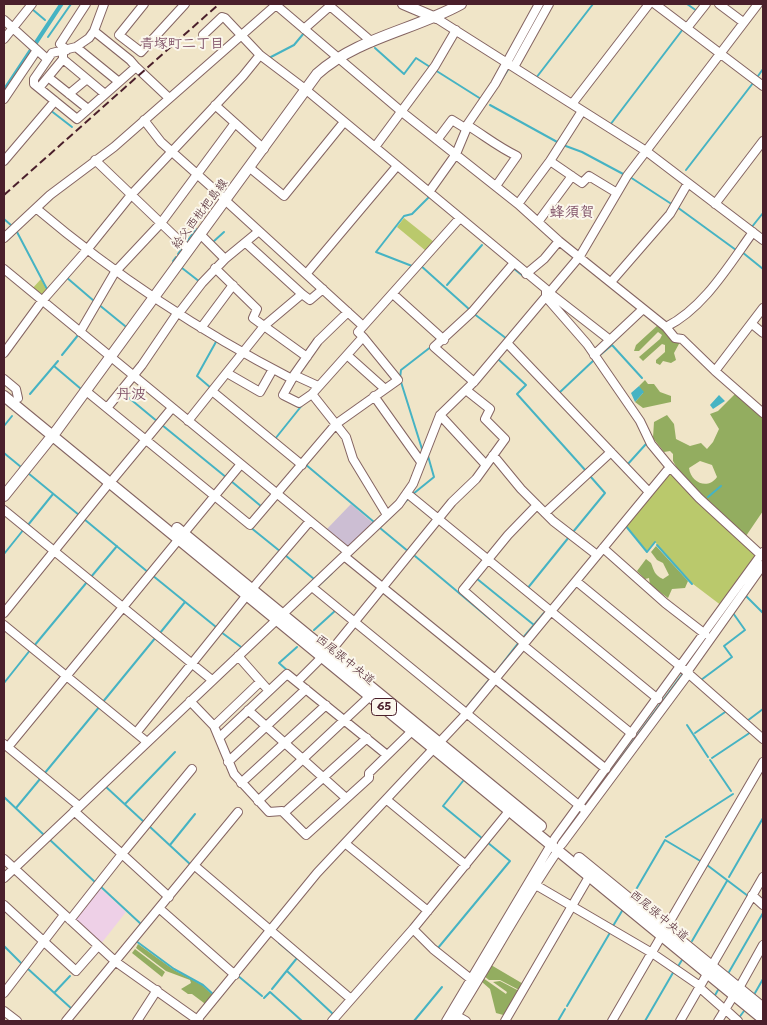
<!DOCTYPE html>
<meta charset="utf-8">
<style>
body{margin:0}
#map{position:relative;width:767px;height:1025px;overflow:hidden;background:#f0e5c8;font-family:"Playpen Sans",sans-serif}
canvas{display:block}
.frame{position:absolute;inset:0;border:5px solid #4a1f2b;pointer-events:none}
</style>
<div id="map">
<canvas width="767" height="1025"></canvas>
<div class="frame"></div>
</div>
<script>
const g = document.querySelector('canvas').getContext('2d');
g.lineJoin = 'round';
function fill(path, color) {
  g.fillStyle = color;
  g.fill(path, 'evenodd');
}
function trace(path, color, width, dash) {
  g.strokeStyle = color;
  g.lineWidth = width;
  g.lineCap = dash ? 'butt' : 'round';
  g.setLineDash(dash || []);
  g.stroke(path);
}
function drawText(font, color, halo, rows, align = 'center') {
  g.font = font + ' "Playpen Sans","Klee One",sans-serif';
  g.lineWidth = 4;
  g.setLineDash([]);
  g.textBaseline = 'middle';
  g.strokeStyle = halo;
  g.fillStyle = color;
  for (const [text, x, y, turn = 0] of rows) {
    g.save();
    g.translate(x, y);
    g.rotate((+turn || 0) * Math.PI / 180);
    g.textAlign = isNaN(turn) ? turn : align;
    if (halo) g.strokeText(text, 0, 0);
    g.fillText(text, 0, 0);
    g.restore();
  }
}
fill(new Path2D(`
 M98 886 126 912 100 945 72 919Z`), '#eed0e7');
fill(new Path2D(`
 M351 504 374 524 347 550 325 531Z`), '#ccbed3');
fill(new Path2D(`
 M404 218 434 242 426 251 397 227Z
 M41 279 48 293 42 299 31 290Z
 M671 472 758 555 722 606 693 584 655 542 647 551 626 526Z`), '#bac96c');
fill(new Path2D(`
 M659 324 680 342 674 353 676 360 671 363 663 361 660 365 656 363V360L665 352V345L662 344 643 361 639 357 660 339 662 335 658 332 639 351H634L636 345Z
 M645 380 648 384H654L660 392 671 396V402L643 408 635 402 643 393 639 386Z
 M735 394 763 415V511L746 536 702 497 678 470 673 461V454L670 451 664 452 653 438 654 422 667 415 674 424 676 439 690 446 701 443 707 449 713 442 719 429 710 414 718 411ZM700 461 712 465 717 477C708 490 691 483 689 468Z
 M656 546 688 581 685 588 672 589 668 598 650 585 649 578 645 579 637 571 646 559 651 563C654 570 654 575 663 579L669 575 663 563 657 560 651 552Z
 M138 944 174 970 202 985 215 997 208 1006 192 994H188L181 989 191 983 190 980 166 971 136 948Z
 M135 949 165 972 162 977 132 953Z
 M491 965 525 985 521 991 500 980H489L484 976Z
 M483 978 506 994 507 992 493 982 500 981 521 992 507 1016 496 1013 490 989 482 982Z`), '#93ad60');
fill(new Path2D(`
 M59 4H64L4 95V87Z
 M639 386 644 392 635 402 631 393Z
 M719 395 725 401 713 409 710 405Z`), '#46b3c3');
trace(new Path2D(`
 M687 4 697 11
 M32 9 45 20
 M48 37 71 4
 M375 48 404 74 416 58 430 67
 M269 58 294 45 304 33
 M512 62 545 4
 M435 70 481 99
 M758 76 763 69
 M536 78 593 4
 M502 79 509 68
 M490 105 559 143
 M50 110 72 127
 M610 125 683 29
 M563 145 582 152 625 175
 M686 170 753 83
 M630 177 673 205
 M677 207 736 250
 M4 219 12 226
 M751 228 763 213
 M17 232 48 291
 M213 242 224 232
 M186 243 196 229
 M742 252 763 269
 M178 254 182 248
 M173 261 176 257
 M420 265 470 310
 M412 266 376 252 404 216 412 214 429 197
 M182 268 200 282
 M513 268 523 276
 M66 277 94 301
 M447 285 482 245
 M709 287 717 276
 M98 304 125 326
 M473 313 507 339
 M62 355 79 334
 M600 355 612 345 642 378
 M498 359 526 385 517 394 586 471
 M54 366 81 389
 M400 378 401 370 432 346
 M401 382 422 449
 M211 388 197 376 217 340
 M123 393 158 422
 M559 393 594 360
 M30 394 58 361
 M162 425 227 478
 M4 426 12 416
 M275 439 303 404
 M4 453 21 467
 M305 464 374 522
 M627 465 646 444
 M28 473 79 515
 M231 481 262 507
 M413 494 434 477 428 456
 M708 497 721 486
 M84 519 149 573
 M28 525 53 494
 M625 525 647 552 655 542
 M250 527 281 552
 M380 528 409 552
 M377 530 408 499
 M573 532 605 493 590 476
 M657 545 692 584
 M4 554 24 529
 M285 555 314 579
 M415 556 490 619
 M760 563 763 559
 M152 575 216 627
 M91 577 117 546
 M476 578 534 625
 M317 587 332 573
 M527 589 569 537
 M745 595 763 613
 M314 630 336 610
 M221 632 241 647
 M160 633 185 602
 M522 639 544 613
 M34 646 87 582
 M698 651 743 587
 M288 671 279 663 297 647
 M495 673 519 642
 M701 680 732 657 724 646 745 630 733 613
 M4 683 31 649
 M102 703 156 637
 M467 707 489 680
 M747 721 763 709
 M687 725 708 757
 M695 733 728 710
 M712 758 751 732
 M710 760 731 791
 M44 774 100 706
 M463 781 443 806 483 839
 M105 786 144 822
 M4 797 44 835
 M125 804 175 752
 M586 805 684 672
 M16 808 40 779
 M149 826 191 865
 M666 837 733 794
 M49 839 96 883
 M170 845 195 814
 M707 865 748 896
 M729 877 763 818
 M100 886 142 925
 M634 893 665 840 702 862
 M613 926 622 911
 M136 941 174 969 203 985 214 995
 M692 941 727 881
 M4 946 23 965
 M438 948 510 861 487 842
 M27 968 73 1010
 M677 968 682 960
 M287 971 334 1015
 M729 972 763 913
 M237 975 262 996
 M272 989 297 958 279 943
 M55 992 70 976
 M755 993 763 979
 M714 997 718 990
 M264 998 270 992 302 1021
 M567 1006 611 931
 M738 1019 744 1011
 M414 1021 442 987
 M558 1021 565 1009
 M645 1021 674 971`), '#46b3c3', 2);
const minor = new Path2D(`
 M144 4 119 35 141 52 185 4
 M655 4 763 86
 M719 4 743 22
 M276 5 402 112 518 204 559 241 666 327C704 308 729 265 753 232
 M436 18 646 151 763 240
 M4 20 47 59
 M687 28 706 4
 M304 29 330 6 372 42
 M94 31 130 60 136 67 77 119 34 84V79L52 53 76 47 89 38 94 31 104 4
 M203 35 222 17 225 18 260 55 305 89 546 289V297L587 344 640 421 651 444 670 467 699 498 761 555
 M4 39 32 4
 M76 47 119 82
 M67 50 60 44 86 4
 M63 51V59L105 94
 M136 67 169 98
 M514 67 549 4
 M48 77 88 109
 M39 88 63 59
 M69 94 87 79
 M4 99 37 50
 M572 104 649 4
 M215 105 264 149
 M144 120 161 142 226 200
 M467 125C485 136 498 147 517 156L496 186
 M437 140 452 120 465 128 495 84 539 4
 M375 147 435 66 456 30
 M95 160 189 250
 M4 161 55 101
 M550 161 582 183 589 176 617 193
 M250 168 284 196 344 122
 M429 192 456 154 466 130 465 128
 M226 201 363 326
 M518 204 550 161 582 111
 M715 204 763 141
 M37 209C115 275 201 332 292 379L283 395 299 403 312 394 363 337 358 332 459 219
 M538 222 572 176
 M201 235 225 259
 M4 238 50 195 114 147 277 4
 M246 243 302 294
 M215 268 257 309 253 318 264 326
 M4 269 348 552
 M307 273 397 166
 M526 274 544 259 559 241
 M611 282 670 214 688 183
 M547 291 610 340
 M393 294 444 340
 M763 308 715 371 763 413
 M179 313 202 283 225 259 259 231
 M752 324 763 333
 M264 326 307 357
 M666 327 675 338 682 339 715 371
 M201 328 233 285
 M80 332 115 272 161 223 235 123
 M507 343 649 492
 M4 353 42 301 86 251 131 195 243 76 260 55
 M347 355 385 389
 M594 355 643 309
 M227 373 260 392 273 369
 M294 375 318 341 348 312
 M293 378 294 375 318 386
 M4 379 16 389 18 398
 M474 382 434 347 472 312 513 264
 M86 391 250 525 336 424 398 380 363 337
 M212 391 302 465
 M312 394 346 437 353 459 387 515
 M374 396 421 462
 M107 408 142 365 178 312
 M440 415 486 465
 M188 421 264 326 302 294 310 300 323 289
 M493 455 521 489 553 521 597 555
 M114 478 172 408
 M408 494 658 699
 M4 510 212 680
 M545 513 611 452
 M184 533 241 464
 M603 548 665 603 705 634
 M344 556 606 769
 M576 581 681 667 763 739
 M312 587 586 811
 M252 589 310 521
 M4 613 110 482
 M4 625 147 742
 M524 643 463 590 508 535 537 505
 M523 645 632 734
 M330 652 452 502 476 479 505 439 485 419 490 409 466 390
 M238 656 269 691
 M687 672 763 565
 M297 682 322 657
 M190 701 214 726 234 774 269 812 282 811 306 835 369 778V773L412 731
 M248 710 346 798
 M214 726 260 682
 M136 733 247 595
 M220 737 287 674 387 755
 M4 744 79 806
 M8 747 179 539
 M228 762 306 689
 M241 783 326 705
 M387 800 466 865
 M258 801 370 696
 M284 813 367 738
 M346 844 428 911
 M562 844 689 673
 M4 859 116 962 199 1021
 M195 866 351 999
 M4 878 399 504 413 484 440 415 474 382 580 256 627 176 758 4
 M534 884 652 953 700 986
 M752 895 763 905
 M169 897 122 854 192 769
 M4 905 76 971 98 946
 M160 909 235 975
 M70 920 122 854 74 811
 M666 928 763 762
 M413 929 433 949 472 980
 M699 987 725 1010
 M739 988 763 945
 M4 993 64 915
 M726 1010 738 1021
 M4 1011 17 1021
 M452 1013 466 1021
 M66 1021 238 812
 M137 1021 157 990
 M196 1021 317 873 467 713 670 467
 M332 1021 413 929 510 810
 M446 1021 555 838 763 552
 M453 1021C489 965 520 905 559 849
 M505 1021 590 875
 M612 1021 662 935
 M680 1021 763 877
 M718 1021 734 995`);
const major = new Path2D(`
 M403 4 436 18
 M4 396 763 1019
 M4 496 57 430 317 74C357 38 414 30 461 4
 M177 528 541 826
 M579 858 763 1008`);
trace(minor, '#846462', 10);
trace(major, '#846462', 12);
trace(minor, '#fff', 8);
trace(major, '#fff', 10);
trace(new Path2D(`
 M4 195 219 4`), '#4a1f2b', 2, [8, 4]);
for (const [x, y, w] of [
 [384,707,25]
]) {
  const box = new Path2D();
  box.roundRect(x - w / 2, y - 8.5, w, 17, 4);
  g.fillStyle = '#fbf7ec';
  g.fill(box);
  trace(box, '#4a1f2b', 1);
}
drawText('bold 11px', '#4a1f2b', null, [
 ["65",384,707]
]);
drawText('12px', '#4a1f2b', '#fbf7ec', [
 ["給父西枇杷島線",200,214,-53],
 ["西尾張中央道",345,660,39],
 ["西尾張中央道",659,916,40]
]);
drawText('bold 14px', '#805268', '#fbf7ec', [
 ["青塚町二丁目",182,44]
]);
drawText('bold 15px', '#805268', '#fbf7ec', [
 ["蜂須賀",572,213],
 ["丹波",131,395]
]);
</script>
